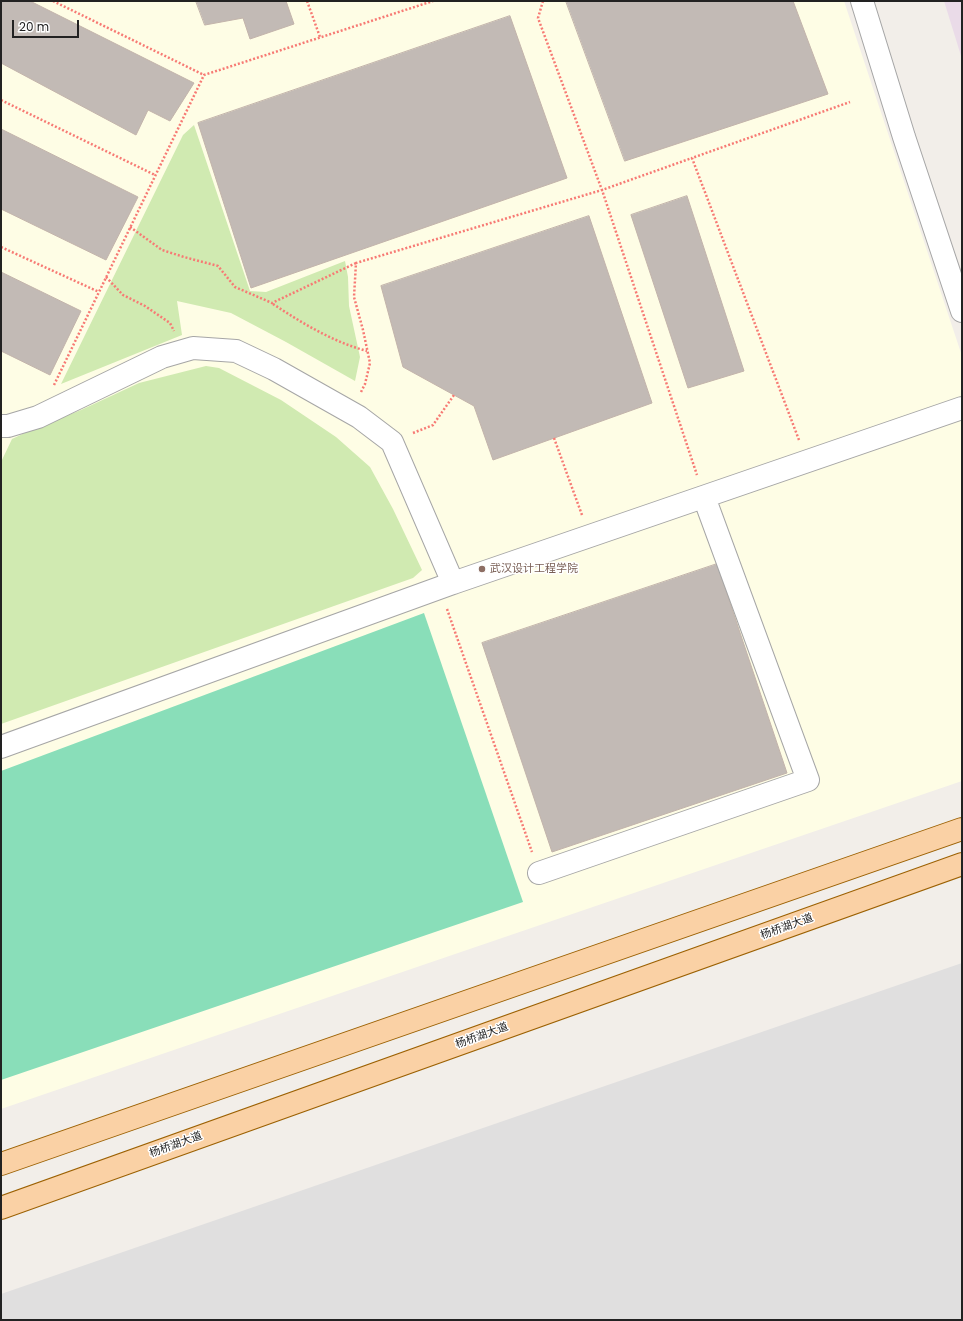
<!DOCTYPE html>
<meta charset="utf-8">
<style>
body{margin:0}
#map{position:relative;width:963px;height:1321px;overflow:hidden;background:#f2eee9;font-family:Poppins,sans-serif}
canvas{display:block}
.frame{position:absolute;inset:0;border:2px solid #222;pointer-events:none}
.scale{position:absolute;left:12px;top:20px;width:67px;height:18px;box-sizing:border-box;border:2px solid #222;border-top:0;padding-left:5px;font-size:12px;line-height:14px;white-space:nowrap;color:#222;-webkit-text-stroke:3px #fff;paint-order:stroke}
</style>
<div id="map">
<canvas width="963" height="1321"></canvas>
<div class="frame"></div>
<div class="scale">20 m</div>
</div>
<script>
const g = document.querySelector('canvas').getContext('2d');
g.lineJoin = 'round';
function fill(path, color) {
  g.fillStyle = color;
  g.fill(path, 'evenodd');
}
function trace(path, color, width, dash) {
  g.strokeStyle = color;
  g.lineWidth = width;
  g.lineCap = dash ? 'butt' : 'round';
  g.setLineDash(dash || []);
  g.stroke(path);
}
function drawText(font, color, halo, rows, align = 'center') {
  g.font = font + ' Poppins,"Noto Sans SC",sans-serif';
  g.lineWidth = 3;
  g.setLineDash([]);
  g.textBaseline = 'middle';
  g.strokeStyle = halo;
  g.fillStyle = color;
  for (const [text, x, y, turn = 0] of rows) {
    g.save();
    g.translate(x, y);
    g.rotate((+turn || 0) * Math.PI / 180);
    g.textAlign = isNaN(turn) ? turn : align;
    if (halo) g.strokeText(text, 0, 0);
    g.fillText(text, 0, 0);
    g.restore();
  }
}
fill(new Path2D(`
 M962 963V1320H1V1294Z`), '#e0dfdf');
fill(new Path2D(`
 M944 1H962V59Z`), '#eadbe8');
fill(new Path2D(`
 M1 1H844L962 356V781L1 1109Z`), '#fefde5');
fill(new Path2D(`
 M194 125 250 291 266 292 345 261 348 277 349 306 360 357 355 381 286 342 231 313 177 301 182 335 61 384 183 135Z
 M206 366 219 368 281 400 336 437 370 467 393 509 422 570 413 578 1 724V462L12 439 29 431 81 410 139 383Z`), '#d0eab1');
fill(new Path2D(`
 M424 613 523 902 1 1080V771Z`), '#89deb9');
const building = new Path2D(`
 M1 1H30L194 83 170 121 148 110 136 135 1 63Z
 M196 1H286L294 24 250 39 243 18 205 25Z
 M566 1H793L828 94 625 161Z
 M510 16 567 178 251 288 198 123Z
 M1 129 138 197 106 260 1 209Z
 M687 196 744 371 688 388 631 215Z
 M589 216 652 403 493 460 474 406 403 367 381 286Z
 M1 272 81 311 50 375 1 351Z
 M717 564 787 773 552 852 482 643Z`);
fill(building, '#c2bab5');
trace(building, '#c3b4ab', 1);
const minor = new Path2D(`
 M862 1 904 137 962 311
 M1 426H8L38 417 162 357 193 348 236 351 274 369 359 417 392 442 453 583 1 747
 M453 583 962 408
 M539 873 808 780 704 497`);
const major = new Path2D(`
 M1 1164 962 829
 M1 1208 962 864`);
trace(minor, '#a6a6a6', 24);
trace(major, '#9c6103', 24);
trace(new Path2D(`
 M53 1 204 75
 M307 1 320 37
 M543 1 538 18 602 190 692 158
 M1 100 155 175
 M130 227 162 250 184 257 218 266 235 287 272 303 356 263
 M1 247 99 292
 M106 277 123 295 145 306 170 323 174 331
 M273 304C302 323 333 342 367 351
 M54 385 204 75 433 1
 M361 392 365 384 370 363 363 330 354 297 356 263 602 190 697 475
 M413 433 433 425 454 395
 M554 438 582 515
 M799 440 692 158 850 102
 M447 609 532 852`), '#f77a74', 2.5, [2, 2]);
trace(minor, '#fff', 22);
trace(major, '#fad1a5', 22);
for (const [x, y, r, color] of [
 [482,569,4,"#8d6e63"]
]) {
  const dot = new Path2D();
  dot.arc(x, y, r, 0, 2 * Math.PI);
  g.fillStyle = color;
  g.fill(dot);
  trace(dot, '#fff', 1.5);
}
drawText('11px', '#785e54', '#fff', [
 ["武汉设计工程学院",490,569]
], 'left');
drawText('11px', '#222', '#fff', [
 ["杨桥湖大道",787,927,-20],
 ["杨桥湖大道",482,1036,-20],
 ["杨桥湖大道",176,1145,-20]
]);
</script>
